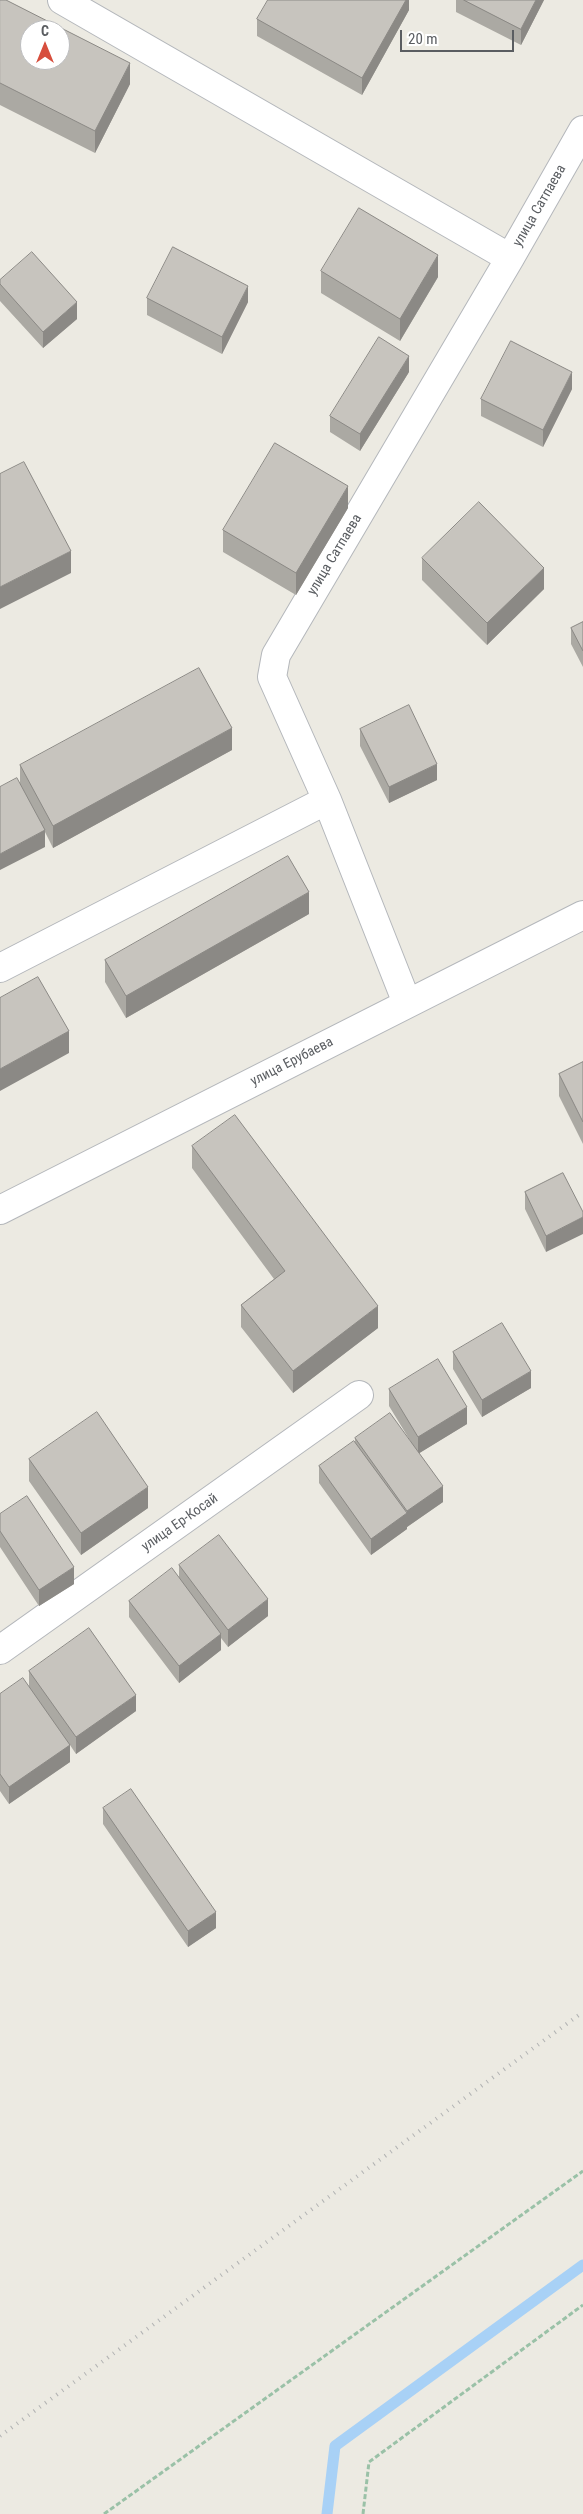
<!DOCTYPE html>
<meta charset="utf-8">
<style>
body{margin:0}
#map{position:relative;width:583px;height:2514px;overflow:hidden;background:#eceae2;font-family:"Roboto Condensed",sans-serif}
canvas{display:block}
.north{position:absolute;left:20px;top:20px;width:50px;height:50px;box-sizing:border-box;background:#fff;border:1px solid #bdbec0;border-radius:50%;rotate:0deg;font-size:14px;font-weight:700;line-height:20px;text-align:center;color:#5a5d61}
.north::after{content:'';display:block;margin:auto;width:18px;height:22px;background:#d74e3d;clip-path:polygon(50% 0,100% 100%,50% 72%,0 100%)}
.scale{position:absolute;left:400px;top:30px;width:114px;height:22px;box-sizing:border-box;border:2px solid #5a5d61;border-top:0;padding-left:6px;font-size:15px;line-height:18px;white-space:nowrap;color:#5a5d61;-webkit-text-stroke:4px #fff;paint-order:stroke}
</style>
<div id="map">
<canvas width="583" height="2514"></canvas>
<div class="north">С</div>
<div class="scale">20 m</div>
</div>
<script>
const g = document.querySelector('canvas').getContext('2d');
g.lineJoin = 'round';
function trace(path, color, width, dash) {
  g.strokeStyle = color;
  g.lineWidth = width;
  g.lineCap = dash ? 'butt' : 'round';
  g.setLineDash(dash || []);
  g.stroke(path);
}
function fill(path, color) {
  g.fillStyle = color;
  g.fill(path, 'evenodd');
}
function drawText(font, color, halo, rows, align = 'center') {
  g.font = font + ' "Roboto Condensed",sans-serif';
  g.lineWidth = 5;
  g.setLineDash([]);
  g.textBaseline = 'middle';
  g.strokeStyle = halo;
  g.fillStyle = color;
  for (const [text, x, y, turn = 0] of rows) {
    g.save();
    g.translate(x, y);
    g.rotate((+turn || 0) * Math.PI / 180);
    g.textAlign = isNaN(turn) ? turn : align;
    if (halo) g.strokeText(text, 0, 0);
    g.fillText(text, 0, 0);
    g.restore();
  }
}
trace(new Path2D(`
 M327 2514 335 2446 583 2265`), '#a8d1f6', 11);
const minor = new Path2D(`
 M62 0 510 258
 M0 968 327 800
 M407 1003 327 800 272 677 276 655 510 258 583 130
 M0 1650 359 1395`);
const tertiary = new Path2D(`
 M0 1210 583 915`);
trace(minor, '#b4b7bb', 30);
trace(tertiary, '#b4b7bb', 30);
trace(new Path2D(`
 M104 2514 583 2171
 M363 2514 369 2462 583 2305`), '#9ac1a7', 3, [5, 2.5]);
trace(minor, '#fff', 28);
trace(tertiary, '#fff', 28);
trace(new Path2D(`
 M0 2436 583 2012`), '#b2b3b3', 4, [1, 6]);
fill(new Path2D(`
 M0 0 130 84 95 153 0 105Z
 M409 0V10L362 95 257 36V19Z
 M456 0H544L521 45 456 12Z
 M321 271 438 277 400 341 321 293Z
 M0 280 77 319 43 348 0 301Z
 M147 298 248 302 222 354 147 315Z
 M409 372 360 451 330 432V416Z
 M572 389 543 447 481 416V399Z
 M348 508 296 595 223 552V530Z
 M422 558 544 589 487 645 422 580Z
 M583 622V667L571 644V628Z
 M360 729 437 780 389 803 360 746Z
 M232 750 53 848 45 832V847L20 784V765Z
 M309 914 126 1018 105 982V960Z
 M583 1062V1144L559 1096V1074Z
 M192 1146 378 1328 293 1393 241 1327V1305L274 1279 192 1168Z
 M563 1173 546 1252 525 1209V1192Z
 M453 1352 531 1388 482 1417 453 1369Z
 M389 1389 467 1424 419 1453 443 1502 407 1527V1529L371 1555 319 1483V1466L355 1442V1438L411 1442 389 1406Z
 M29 1459 148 1508 81 1555 29 1481Z
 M0 1514 74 1584 39 1606 0 1547Z
 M179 1565 268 1616 228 1647 221 1638V1650L179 1683 129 1617V1601L179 1578Z
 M29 1671 136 1711 76 1754 70 1745V1762L9 1804 0 1791V1694L29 1687Z
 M103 1808 216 1928 188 1947 103 1824Z`), '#aba9a3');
fill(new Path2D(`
 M406 0H409V10L362 95V78Z
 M536 0H544L521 45V29Z
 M130 63V84L95 153V131Z
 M438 255V277L400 341V319Z
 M248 286V302L222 354V337Z
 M77 302V319L43 348V332Z
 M409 356V372L360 451V434Z
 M572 372V389L543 447V430Z
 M348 486V508L296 595V573Z
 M71 551V573L0 609V587Z
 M544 568V589L487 645V623Z
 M232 728V750L53 848V826Z
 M437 764V780L389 803V787Z
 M45 830V847L0 870V854Z
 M309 892V914L126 1018V996Z
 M69 1031V1053L0 1091V1069Z
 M583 1217V1234L546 1252V1236Z
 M378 1306V1328L293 1393V1371Z
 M531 1371V1388L482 1417V1400Z
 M467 1407V1424L418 1454V1437Z
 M443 1486V1502L407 1527V1511Z
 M148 1487V1508L81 1555V1533Z
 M407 1513V1529L371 1555V1539Z
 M74 1567V1584L39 1606V1590Z
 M268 1599V1616L228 1647V1630Z
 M221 1634V1650L179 1683V1666Z
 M136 1695V1711L76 1754V1737Z
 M70 1745V1762L9 1804V1787Z
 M216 1912V1928L188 1947V1931Z`), '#8b8985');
const building = new Path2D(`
 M0 0H6L130 63 95 131 0 83ZM30 30H60V60H30Z
 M268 0H406L362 78 257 19Z
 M464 0H536L521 29Z
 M359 208 438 255 400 319 321 271Z
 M173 247 248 286 222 337 147 298Z
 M32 252 77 302 43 332 0 284V280Z
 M379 337 409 356 360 434 330 416Z
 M511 341 572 372 543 430 481 399Z
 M275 443 348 486 296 573 223 530Z
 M24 462 71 551 0 587V474Z
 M479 502 544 568 487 623 422 558Z
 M583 622V651L571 628Z
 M199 668 232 728 53 826 20 765Z
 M409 705 437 764 389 787 360 729Z
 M17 778 45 830 0 854V787Z
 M288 856 309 892 126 996 105 960Z
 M38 977 69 1031 0 1069V998Z
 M583 1062V1122L559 1074Z
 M235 1115 378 1306 293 1371 241 1305 285 1271 192 1146Z
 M563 1173 583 1212V1217L546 1236 525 1192Z
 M502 1323 531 1371 482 1400 453 1352Z
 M438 1359 467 1407 418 1437 389 1389Z
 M97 1412 148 1487 81 1533 29 1459Z
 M390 1413 443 1486 407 1511 355 1438Z
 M354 1441 407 1513 371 1539 319 1466Z
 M27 1496 74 1567 39 1590 0 1531V1514Z
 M219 1535 268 1599 228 1630 179 1565Z
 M172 1568 221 1634 179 1666 129 1601Z
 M89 1628 136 1695 76 1737 29 1671Z
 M23 1678 70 1745 9 1787 0 1774V1694Z
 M131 1789 216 1912 188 1931 103 1808Z`);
fill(building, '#c7c4be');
trace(building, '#8b8985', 1);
drawText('14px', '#5a5d61', '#fff', [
 ["улица Сатпаева",540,206,-60],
 ["улица Сатпаева",335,555,-59],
 ["улица Ерубаева",292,1062,-27],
 ["улица Ер-Косай",180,1523,-35]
]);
</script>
